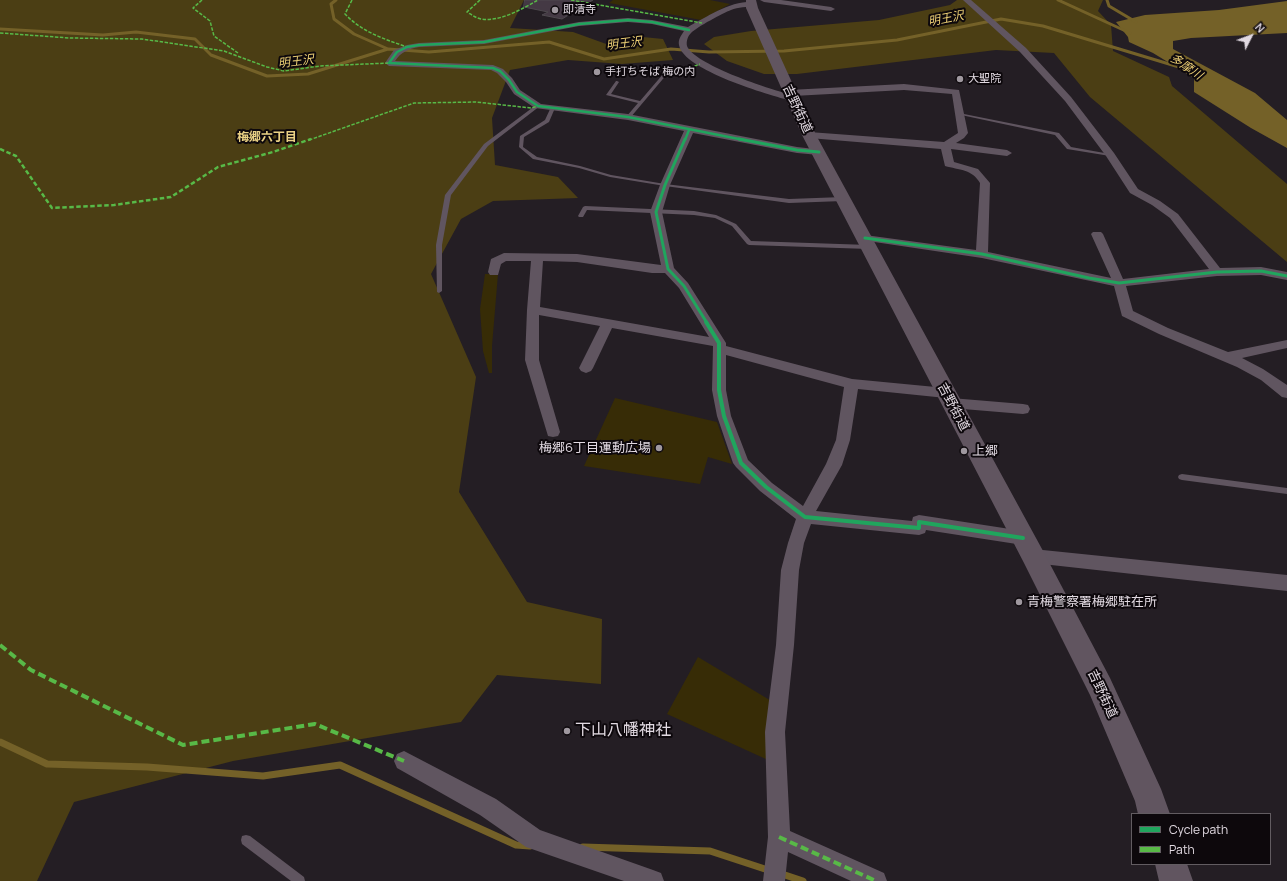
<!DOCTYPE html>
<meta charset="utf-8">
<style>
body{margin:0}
#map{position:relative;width:1287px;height:881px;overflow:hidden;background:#241e24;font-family:Manrope,sans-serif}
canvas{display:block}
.legend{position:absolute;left:1131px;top:813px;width:140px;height:52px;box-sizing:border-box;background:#0d080c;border:1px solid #625c61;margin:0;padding:5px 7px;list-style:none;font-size:12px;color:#e1d9e1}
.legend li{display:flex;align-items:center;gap:8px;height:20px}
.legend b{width:20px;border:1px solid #625c61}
.north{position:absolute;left:1231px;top:16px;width:40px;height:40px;-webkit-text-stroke:3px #0d080c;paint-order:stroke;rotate:48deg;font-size:11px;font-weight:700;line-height:16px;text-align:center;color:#e1d9e1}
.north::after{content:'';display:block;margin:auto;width:14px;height:18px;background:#e1d9e1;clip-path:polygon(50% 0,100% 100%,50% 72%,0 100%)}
</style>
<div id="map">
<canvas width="1287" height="881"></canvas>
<ul class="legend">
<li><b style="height:5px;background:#20a55d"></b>Cycle path</li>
<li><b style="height:5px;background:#58b947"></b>Path</li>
</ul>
<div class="north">N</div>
</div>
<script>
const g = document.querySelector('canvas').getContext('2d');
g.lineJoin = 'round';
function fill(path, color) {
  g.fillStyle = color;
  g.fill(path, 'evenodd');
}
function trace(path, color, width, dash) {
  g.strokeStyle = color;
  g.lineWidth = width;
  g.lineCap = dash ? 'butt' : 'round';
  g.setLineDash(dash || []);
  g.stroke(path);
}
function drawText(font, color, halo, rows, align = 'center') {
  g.font = font + ' Manrope,"Noto Sans JP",sans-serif';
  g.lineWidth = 4;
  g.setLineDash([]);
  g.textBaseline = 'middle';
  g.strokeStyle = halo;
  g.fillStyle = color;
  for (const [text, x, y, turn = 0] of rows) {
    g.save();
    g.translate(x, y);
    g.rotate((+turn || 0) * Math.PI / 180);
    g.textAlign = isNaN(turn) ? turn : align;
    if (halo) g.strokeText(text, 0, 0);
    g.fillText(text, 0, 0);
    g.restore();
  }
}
fill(new Path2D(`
 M613 0H710L730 4 701 20 609 3Z
 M485 274H498L492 346V373H489L483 351 480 309Z
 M615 398 717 422 732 464 708 457 700 484 584 466Z
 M698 657 773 702 768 760 667 714Z`), '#372c06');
fill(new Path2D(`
 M0 0H524L510 28 573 32 609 45 643 37 663 39 673 60 622 64 568 60 510 70 492 118 495 165 558 177 578 198 493 201 461 219 431 274 476 377 459 492 527 602 602 619 601 684 497 675 461 722 233 761 74 802 37 881H0Z
 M957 0H1103L1098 11 1111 25 1113 51 1169 77 1172 86 1287 184V262L1090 97 1054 53 996 50 797 74H764L727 61 704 44 714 37 751 31 879 20 950 5Z`), '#4b3e14');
fill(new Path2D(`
 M1287 1V33L1191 38 1173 41V49L1255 93 1287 120V148L1251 128 1194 92V78L1153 53 1129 42 1128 37 1116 22 1145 15 1219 10Z`), '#746128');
trace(new Path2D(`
 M336 0 331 4 334 19 354 34 388 49
 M1058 0 1130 33
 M1107 0 1109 6 1136 22
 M0 29 103 35 136 32 195 39 211 55 267 76 308 74 388 49 429 52 549 42 604 59 671 49 709 52 784 51 897 40 1001 19 1043 26 1179 67`), '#746128', 3);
trace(new Path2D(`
 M0 742 47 764 147 767 263 776 340 765 516 845 530 846
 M583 847 710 851 771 871
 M779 873 803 881`), '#746128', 7);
const building = new Path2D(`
 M525 0H593L562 19 542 15 548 12 524 7Z`);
fill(building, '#443944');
trace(building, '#4e494e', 1);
fill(new Path2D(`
 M670 66 673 67 630 118 626 117 638 103 606 95 616 81H617L619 82 611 94 640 101Z
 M536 105 540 106 488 146 451 195 442 245V291L439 293 437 292 436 245 445 195 484 144Z
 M551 107 555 108 549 122 524 137 523 147 537 157 580 166 611 175 665 184 789 199 843 197 846 199 843 201 789 203 665 186 610 177 579 168 533 159 519 147 520 136 545 120Z
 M959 113 1059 133 1071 147 1110 154 1112 155 1110 156 1067 149 1055 135 961 115H959Z
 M585 206 694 211 716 215 736 224 751 241 869 245 872 247 869 249 749 245 747 244 732 226 715 218 694 215 587 210 583 217H579L578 216 583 207Z
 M1182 474 1287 488V494L1182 480 1179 479 1178 477 1179 475Z
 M246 835 250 836 304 877 305 881H291L242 844 241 840 242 836Z`), '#605560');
fill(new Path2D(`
 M760 0H781L831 7 835 9 831 11 764 2Z
 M963 0H971L1026 48 1071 97 1114 153 1138 189 1160 201 1178 214 1220 268 1261 267 1287 272V280L1261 275 1217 276 1126 286 1133 311 1168 328 1228 352 1287 340V348L1242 358 1263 369 1287 385V398L1282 397 1261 380 1237 367 1159 334 1122 316 1114 286 982 258 861 240 859 238 861 236 865 235 976 250 980 183C972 169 959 170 945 166L941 149 809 138 804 135 809 132 944 142 958 133 952 94 904 90 793 96 797 98 792 101C769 95 683 70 679 45 678 39 681 36 684 31L652 24 628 22 579 26 484 44 419 47C408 49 401 52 395 61L493 65 503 69 512 78 520 90 541 104 628 114 797 147 823 150 824 152 819 155 797 153 693 133 670 185 662 212 674 268 688 283 726 343V346L852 379 946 388 951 389 953 393 951 397 946 398 858 389 850 440 842 465 816 511 912 521 913 517 919 515 1023 531 1029 533 1031 538 1029 543 1023 545 926 530 925 533 919 535 811 524 804 543 799 570 794 645 785 732 790 831 884 873 887 881H851L788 852 785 881H763L768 837 765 732 776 645 781 570 788 543 796 519 760 491 736 467 733 463 717 416 712 390 713 346 612 328 593 368 591 371 586 373 581 371 579 368 600 326 539 315V360L560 432 558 436 553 437 548 436 525 360 527 310 531 261H506L501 264 498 275H490L488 272 491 259 504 253 577 254 661 265 650 212 660 185 684 131 628 120 535 108 514 94 506 82 497 73 491 70 389 66 385 63 394 50 407 45 419 43 484 40 579 22 628 18 652 20 688 27C707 17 731 0 755 2V6C747 7 738 7 731 10 723 13 697 27 691 33 688 36 686 41 687 46 694 64 766 88 785 93L786 91 789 90 904 84 959 90 968 133 964 138 956 143 1007 150 1012 153 1007 156 951 149 954 162 978 169 990 183 988 252 1111 278 1091 234 1093 232H1101L1103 234 1123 279 1209 269 1170 218 1152 205 1130 193 1106 156 1065 101 1020 52ZM543 261 577 262 652 273H665L679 288 709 337 540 307ZM726 355 844 387 836 440 826 464 803 506 772 483 748 460 731 416 726 390Z
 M951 398 1023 404 1028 405 1030 409 1028 413 1023 414 951 408 946 407 944 403 946 399Z
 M1033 549 1287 575V591L1033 563 1027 561 1025 556 1027 551Z
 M404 751 496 799 540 830 653 870 661 873 664 881H624L526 847 480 815 397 768 394 761 397 754Z`), '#605560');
fill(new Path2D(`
 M746 0H756L758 8 816 135 1042 549 1110 678 1161 789 1170 814H1138L1135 801 1090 695 1024 563 802 135 746 8Z
 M1155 864H1187L1193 881H1159Z`), '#615560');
trace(new Path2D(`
 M202 0 193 8 210 21 214 36 238 53
 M352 0 345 14C362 32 384 39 407 47
 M480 0 467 12C472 15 476 18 481 19 500 22 522 9 538 0
 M571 0 702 23
 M0 33 70 38 142 39 224 51 267 67 284 71 320 66 389 63
 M671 67 694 73 690 68 700 64
 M309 140 414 103 476 102 531 108 538 106`), '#58b947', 1.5, [3.5, 1.5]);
trace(new Path2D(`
 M0 149 16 156 52 208 114 205 171 197 218 167 273 152 311 139`), '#58b947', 2.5, [4.5, 2.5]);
trace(new Path2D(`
 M0 645 31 670 183 745 315 724 404 761
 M779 837 876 881`), '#58b947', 4, [8, 4]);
trace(new Path2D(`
 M689 30 652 22 628 20 579 24 484 42 419 45 407 47 397 52 389 63 493 68 500 71 509 80 517 92 538 106 628 117 744 140
 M685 140 689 130`), '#20a55d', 2.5);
trace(new Path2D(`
 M685 139 665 185 656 212 668 269 684 286 707 323
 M739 139 797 150 819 152
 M865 238 982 254 1089 278 1119 283 1217 272 1261 271 1287 276`), '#20a55d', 3);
trace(new Path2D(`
 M706 322 719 343V390L724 416 741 463 766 487 805 517 919 528V522L1023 538`), '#20a55d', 4);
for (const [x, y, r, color] of [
 [555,10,4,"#9f989f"],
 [597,72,4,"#9f989f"],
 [960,79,4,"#9f989f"],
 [659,448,4,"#9f989f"],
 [964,451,4,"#9f989f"],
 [1019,602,4,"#9f989f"],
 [567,731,4,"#9f989f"]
]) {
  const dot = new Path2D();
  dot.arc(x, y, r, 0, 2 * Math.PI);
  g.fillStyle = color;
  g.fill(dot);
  trace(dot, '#0d080c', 1.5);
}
drawText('11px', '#e1d9e1', '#0d080c', [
 ["即清寺",563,10],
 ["手打ちそば 梅の内",605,72],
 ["大聖院",968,79]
], 'left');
drawText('italic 12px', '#eed176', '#0d080c', [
 ["明王沢",946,19,-11],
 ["明王沢",624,44,-7],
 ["明王沢",296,62,-7],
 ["多摩川",1186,67,34]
]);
drawText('bold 12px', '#ead185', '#0d080c', [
 ["梅郷六丁目",267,138]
]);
drawText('13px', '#e1d9e1', '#0d080c', [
 ["吉野街道",797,109,65],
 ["吉野街道",953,407,62],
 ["吉野街道",1102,694,65]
]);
drawText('13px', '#e1d9e1', '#0d080c', [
 ["梅郷6丁目運動広場",651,448,"right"],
 ["上郷",972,451],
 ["青梅警察署梅郷駐在所",1027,602]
], 'left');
drawText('16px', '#e1d9e1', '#0d080c', [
 ["下山八幡神社",575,731]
], 'left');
</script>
